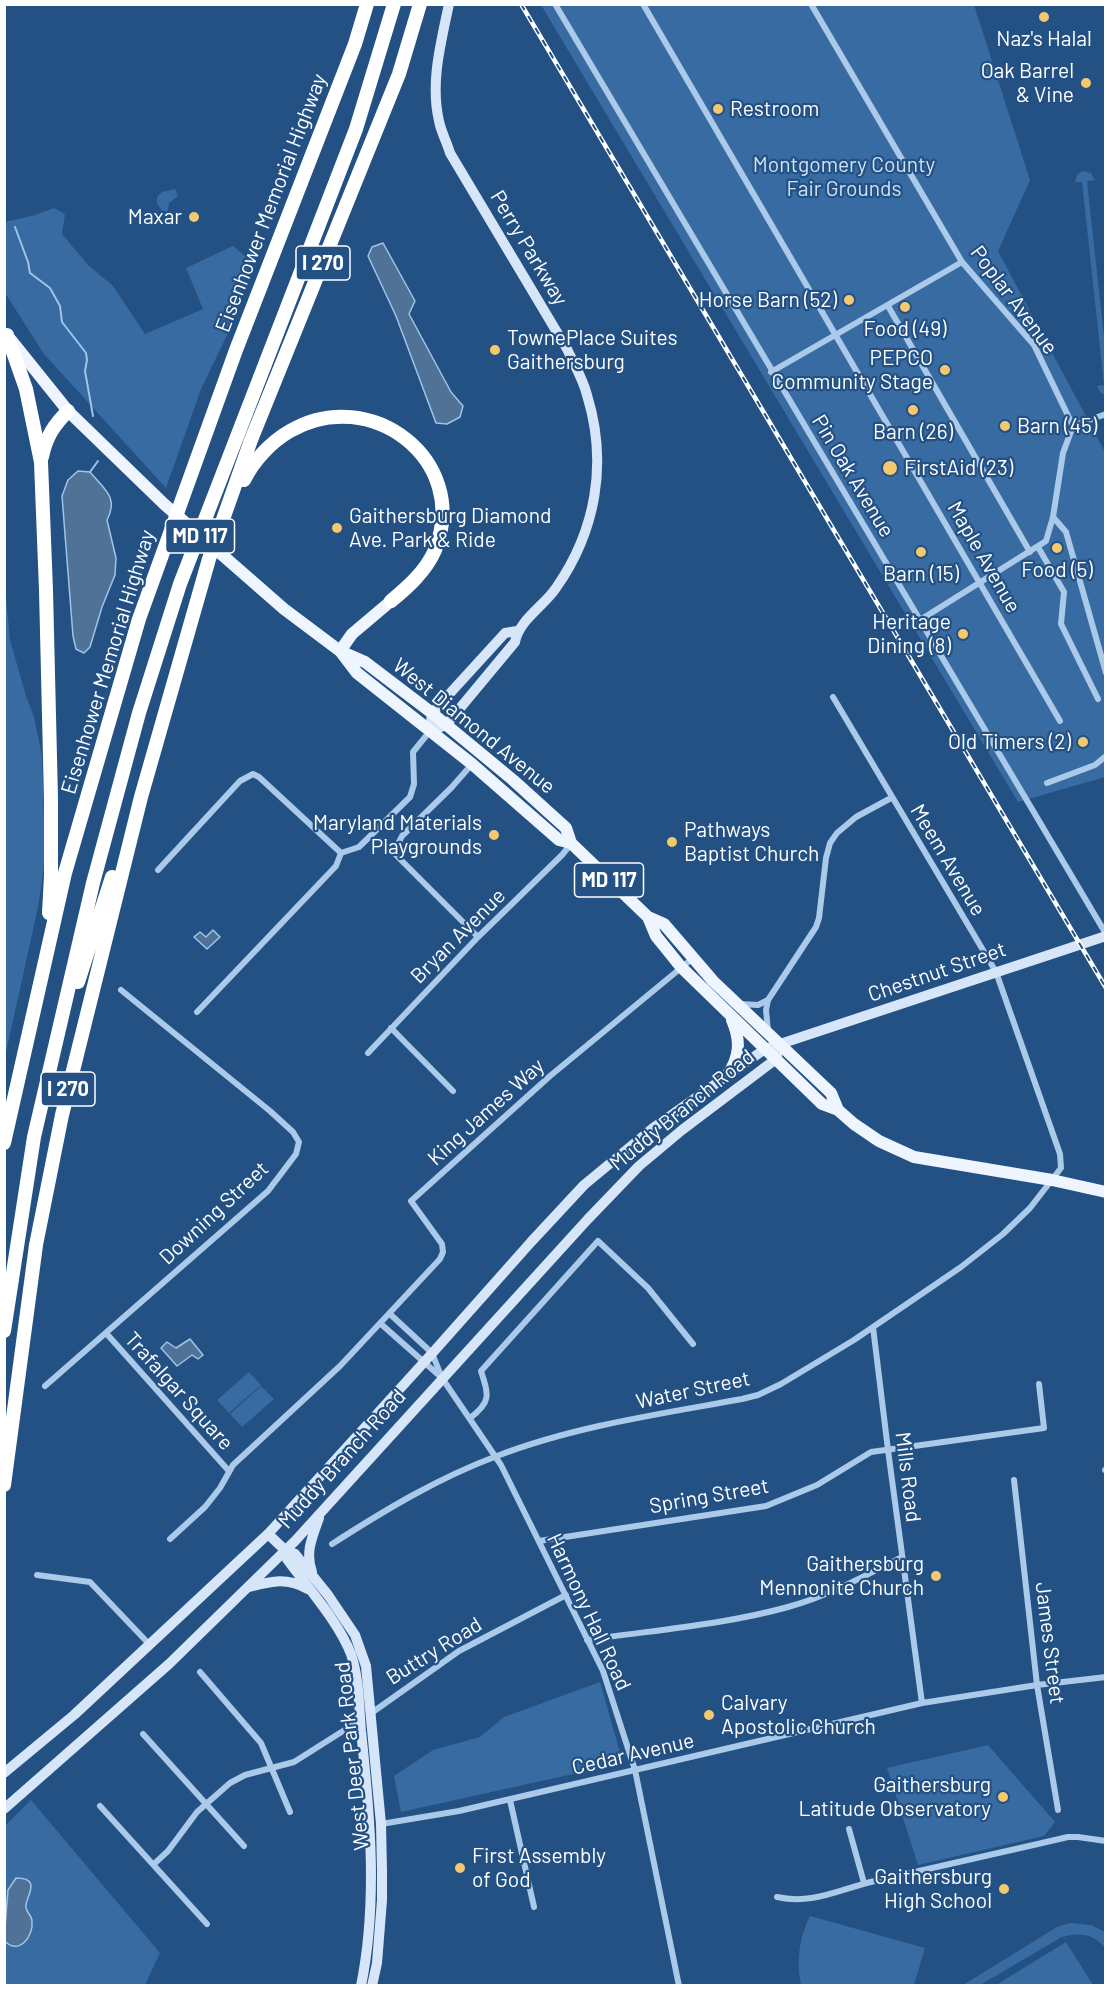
<!DOCTYPE html>
<style>
body{margin:0}
#map{position:relative;width:1110px;height:1990px;overflow:hidden;background:#235184;font-family:Barlow,sans-serif}
canvas{display:block}
.frame{position:absolute;inset:0;border:6px solid #fff;pointer-events:none}
</style>
<div id="map">
<canvas width="1110" height="1990"></canvas>
<div class="frame"></div>
</div>
<script>
const g = document.querySelector('canvas').getContext('2d');
g.lineJoin = 'round';
function fill(path, color) {
  g.fillStyle = color;
  g.fill(path, 'evenodd');
}
function trace(path, color, width, dash) {
  g.strokeStyle = color;
  g.lineWidth = width;
  g.lineCap = dash ? 'butt' : 'round';
  g.setLineDash(dash || []);
  g.stroke(path);
}
function drawText(font, color, halo, rows, align = 'center') {
  g.font = font + ' Barlow,sans-serif';
  g.lineWidth = 4.5;
  g.setLineDash([]);
  g.textBaseline = 'middle';
  g.strokeStyle = halo;
  g.fillStyle = color;
  for (const [text, x, y, turn = 0] of rows) {
    g.save();
    g.translate(x, y);
    g.rotate((+turn || 0) * Math.PI / 180);
    g.textAlign = isNaN(turn) ? turn : align;
    if (halo) g.strokeText(text, 0, 0);
    g.fillText(text, 0, 0);
    g.restore();
  }
}
fill(new Path2D(`
 M541 5H974L1030 180 998 251 1105 452V777L1018 802Z
 M1082 171 1091 173 1095 180 1087 181 1105 346V395L1100 392 1097 386 1104 385 1082 182H1075L1077 175Z
 M175 189 178 196 169 203 168 211H162L157 203V197L162 192Z
 M54 208 65 214 62 234 88 265 113 286 145 334 203 309 186 268 233 246 251 261 230 329 201 389 166 488 44 354 5 293V222L35 215Z
 M6 597 10 640 26 696 34 717 42 756 45 845 43 874 38 907 5 1057 4 598Z
 M249 1372 261 1385 229 1413 217 1400Z
 M261 1386 274 1399 242 1427 230 1414Z
 M600 1682 623 1763 401 1812 394 1776 433 1750 480 1737 504 1717Z
 M988 1745 1055 1822 1044 1836 918 1865 887 1768Z
 M31 1800 160 1953 145 1985 5 1986V1826Z
 M810 1916 925 1948 914 1985H801C796 1963 799 1937 810 1916Z
 M1070 1923 1091 1925 1105 1932V1948C1094 1934 1079 1932 1062 1937L980 1985H963L1057 1927Z
 M1066 1942 1093 1985H996Z`), '#376ba1');
const water = new Path2D(`
 M383 243 415 301 409 314 451 392 463 406 460 417 447 424 436 423 396 316 368 256 372 247Z
 M78 471 90 472C104 489 119 497 107 520L116 558 115 575 102 607 90 647 84 653 76 649 73 636 62 496 68 480Z
 M213 930 220 937 207 949 194 937 200 932 206 937Z
 M190 1339 203 1355 198 1359 192 1355 177 1366 161 1348 167 1342 176 1348Z
 M16 1878C44 1878 24 1898 26 1908 27 1913 32 1916 32 1921 34 1936 18 1957 4 1940L8 1890Z`);
fill(water, '#517297');
trace(water, '#9fc4e9', 1.5);
trace(new Path2D(`
 M15 227 28 262 30 273 50 288 60 306 62 322 86 353 87 360 85 371 93 416
 M90 472 98 461`), '#9fc4e9', 2);
trace(new Path2D(`
 M555 4 1106 934
 M643 4 1060 721
 M811 4 962 262 1034 345 1073 426 1063 453 1053 517 1046 541 920 620
 M888 306 1030 552
 M771 372 962 262
 M1073 426 1106 414
 M1053 517 1066 532 1106 673
 M1038 547 1064 592 1061 624 1098 699
 M473 763 451 788 402 836 395 850 396 855 478 937
 M1047 783 1095 765 1106 756
 M158 870 240 781 253 774 259 777 341 853 359 847 410 797 414 784 413 752 430 731
 M740 1004 758 1005 768 1000
 M197 1012 336 866 341 853
 M391 1028 453 1091
 M768 1031 766 1010 768 1000 816 927 819 918 826 858 830 843 837 833 856 817 891 798
 M368 1053 478 937 562 855 571 844
 M390 1314 432 1353 442 1378 501 1465 603 1671 635 1770 679 1986
 M381 1324 442 1378
 M873 1327 888 1450 922 1703
 M106 1333 228 1470
 M45 1386 268 1191 296 1154 299 1142 293 1132 270 1111 121 990
 M470 1418C491 1402 489 1396 481 1371L598 1241 648 1288 693 1344
 M1105 1470H1106
 M1014 1480 1037 1685 1058 1810
 M170 1539 205 1507 220 1488 233 1465 340 1366 440 1259 443 1252 442 1244 411 1201 550 1076 693 958
 M539 1541 766 1506 817 1485 871 1452 1044 1428 1039 1384
 M332 1544C385 1510 438 1478 497 1456 575 1426 660 1414 742 1399L758 1395 781 1384 854 1340 961 1267 1003 1234 1030 1208 1061 1168 1060 1154 996 972 833 697
 M37 1575 90 1582 150 1645
 M587 1640C654 1630 723 1625 788 1607 828 1596 865 1576 902 1557
 M200 1672 261 1743 290 1812
 M370 1714 459 1651 566 1595
 M143 1734 244 1846
 M510 1800 534 1907
 M100 1806 207 1924
 M381 1824 459 1811 922 1703 1037 1685 1106 1677
 M849 1829 864 1883
 M154 1864 168 1851 197 1812 230 1783 245 1775 294 1762 362 1719
 M777 1897C813 1905 840 1889 875 1881 940 1866 1004 1852 1068 1837H1078L1106 1841`), '#abc9e8', 6);
trace(new Path2D(`
 M449 4C441 43 430 82 439 121 441 132 447 142 450 153L567 349C574 364 583 379 587 395 608 463 596 531 556 588 544 606 519 620 515 642L446 725 430 731 432 713 505 633 517 631
 M268 1534 285 1550 295 1554 328 1595 355 1635 366 1666 381 1824 382 1871V1900L377 1963 372 1986
 M285 1550 287 1559C308 1588 338 1621 351 1654 359 1678 359 1706 361 1731 370 1815 378 1902 361 1986
 M312 1572C305 1553 312 1537 319 1518
 M249 1587C272 1581 286 1577 308 1589
 M4 1773 74 1715 268 1534 436 1349 531 1242 584 1185 653 1128 765 1049 1106 936
 M4 1809 169 1664 295 1541 588 1219 639 1166 682 1130 776 1059 778 1052`), '#d6e5f7', 10);
trace(new Path2D(`
 M11 340 68 411 164 504 284 609 340 651 365 662 432 713 513 780 566 828 571 843 648 917 656 936 681 967 822 1104 838 1110
 M340 651 352 634 391 601
 M341 652 357 673 472 764 559 840 571 843
 M648 917 664 924 713 981 831 1093 838 1110 854 1124 879 1141 914 1157 1052 1180 1106 1192
 M727 1076C740 1057 741 1041 732 1020`), '#eef5fe', 12);
trace(new Path2D(`
 M7 335 26 389 41 462 46 590 51 799V876L49 913
 M42 457C46 437 54 425 68 411
 M244 480C254 460 271 442 290 431 370 384 471 460 435 550 426 571 408 587 391 601
 M78 982 112 877
 M4 1143 65 873 139 619 236 350 355 44 367 4
 M4 1331 34 1137 93 883 139 713 180 584 356 129 394 4
 M4 1485 36 1245 62 1115 141 797 209 559 251 440 399 74 420 4`), '#fff', 14);
const rail = new Path2D(`
 M521 4 1106 988`);
trace(rail, '#fff', 4.5);
trace(rail, '#235184', 2, [7]);
for (const [x, y, r, color] of [
 [1044,17,6,"#f3c86e"],
 [1086,83,6,"#f3c86e"],
 [718,109,6,"#f3c86e"],
 [194,217,6,"#f3c86e"],
 [849,300,6,"#f3c86e"],
 [905,307,6,"#f3c86e"],
 [495,350,6,"#f3c86e"],
 [945,370,6,"#f3c86e"],
 [913,410,6,"#f3c86e"],
 [1005,426,6,"#f3c86e"],
 [890,468,8,"#f3c86e"],
 [337,528,6,"#f3c86e"],
 [1057,548,6,"#f3c86e"],
 [921,552,6,"#f3c86e"],
 [963,634,6,"#f3c86e"],
 [1083,742,6,"#f3c86e"],
 [494,835,6,"#f3c86e"],
 [672,842,6,"#f3c86e"],
 [936,1576,6,"#f3c86e"],
 [709,1715,6,"#f3c86e"],
 [1003,1797,6,"#f3c86e"],
 [460,1868,6,"#f3c86e"],
 [1004,1889,6,"#f3c86e"]
]) {
  const dot = new Path2D();
  dot.arc(x, y, r, 0, 2 * Math.PI);
  g.fillStyle = color;
  g.fill(dot);
  trace(dot, '#235184', 2);
}
for (const [x, y, w] of [
 [323,263,54],
 [200,536,69],
 [609,880,69],
 [68,1089,54]
]) {
  const box = new Path2D();
  box.roundRect(x - w / 2, y - 17, w, 34, 4.5);
  g.fillStyle = '#235184';
  g.fill(box);
  trace(box, '#fff', 1.5);
}
drawText('bold 20px', '#fff', null, [
 ["I 270",323,263],
 ["MD 117",200,536],
 ["MD 117",609,880],
 ["I 270",68,1089]
]);
drawText('21px', '#fff', '#235184', [
 ["Naz's Halal",1044,39,"center"],
 ["Oak Barrel",1074,71],
 ["& Vine",1074,95],
 ["Restroom",730,109,"left"],
 ["Maxar",182,217],
 ["Horse Barn (52)",837,300],
 ["Food (49)",905,329,"center"],
 ["TownePlace Suites",507,338,"left"],
 ["Gaithersburg",507,362,"left"],
 ["PEPCO",933,358],
 ["Community Stage",933,382],
 ["Barn (45)",1017,426,"left"],
 ["Barn (26)",913,432,"center"],
 ["FirstAid (23)",904,468,"left"],
 ["Gaithersburg Diamond",349,516,"left"],
 ["Ave. Park & Ride",349,540,"left"],
 ["Food (5)",1057,570,"center"],
 ["Barn (15)",921,574,"center"],
 ["Heritage",951,622],
 ["Dining (8)",951,646],
 ["Old Timers (2)",1071,742],
 ["Maryland Materials",482,823],
 ["Playgrounds",482,847],
 ["Pathways",684,830,"left"],
 ["Baptist Church",684,854,"left"],
 ["Gaithersburg",924,1564],
 ["Mennonite Church",924,1588],
 ["Calvary",721,1703,"left"],
 ["Apostolic Church",721,1727,"left"],
 ["Gaithersburg",991,1785],
 ["Latitude Observatory",991,1809],
 ["First Assembly",472,1856,"left"],
 ["of God",472,1880,"left"],
 ["Gaithersburg",992,1877],
 ["High School",992,1901]
], 'right');
drawText('21px', '#cfe2f6', '#235184', [
 ["Montgomery County",844,165],
 ["Fair Grounds",844,189]
]);
drawText('21px', '#fff', '#235184', [
 ["Eisenhower Memorial Highway",271,203,-69],
 ["Perry Parkway",529,248,59],
 ["Poplar Avenue",1014,300,53],
 ["Pin Oak Avenue",853,476,59],
 ["Maple Avenue",984,557,60],
 ["Eisenhower Memorial Highway",108,662,-73],
 ["West Diamond Avenue",474,726,39],
 ["Meem Avenue",948,860,59],
 ["Bryan Avenue",458,936,-45],
 ["Chestnut Street",937,972,-19],
 ["Muddy Branch Road",682,1110,-39],
 ["King James Way",486,1112,-42],
 ["Downing Street",214,1213,-43],
 ["Water Street",693,1390,-12],
 ["Trafalgar Square",179,1391,48],
 ["Muddy Branch Road",342,1459,-48],
 ["Mills Road",908,1477,83],
 ["Spring Street",709,1496,-10],
 ["Harmony Hall Road",589,1612,65],
 ["James Street",1050,1643,83],
 ["Buttry Road",434,1651,-32],
 ["Cedar Avenue",633,1754,-13],
 ["West Deer Park Road",352,1756,-96]
]);
</script>
